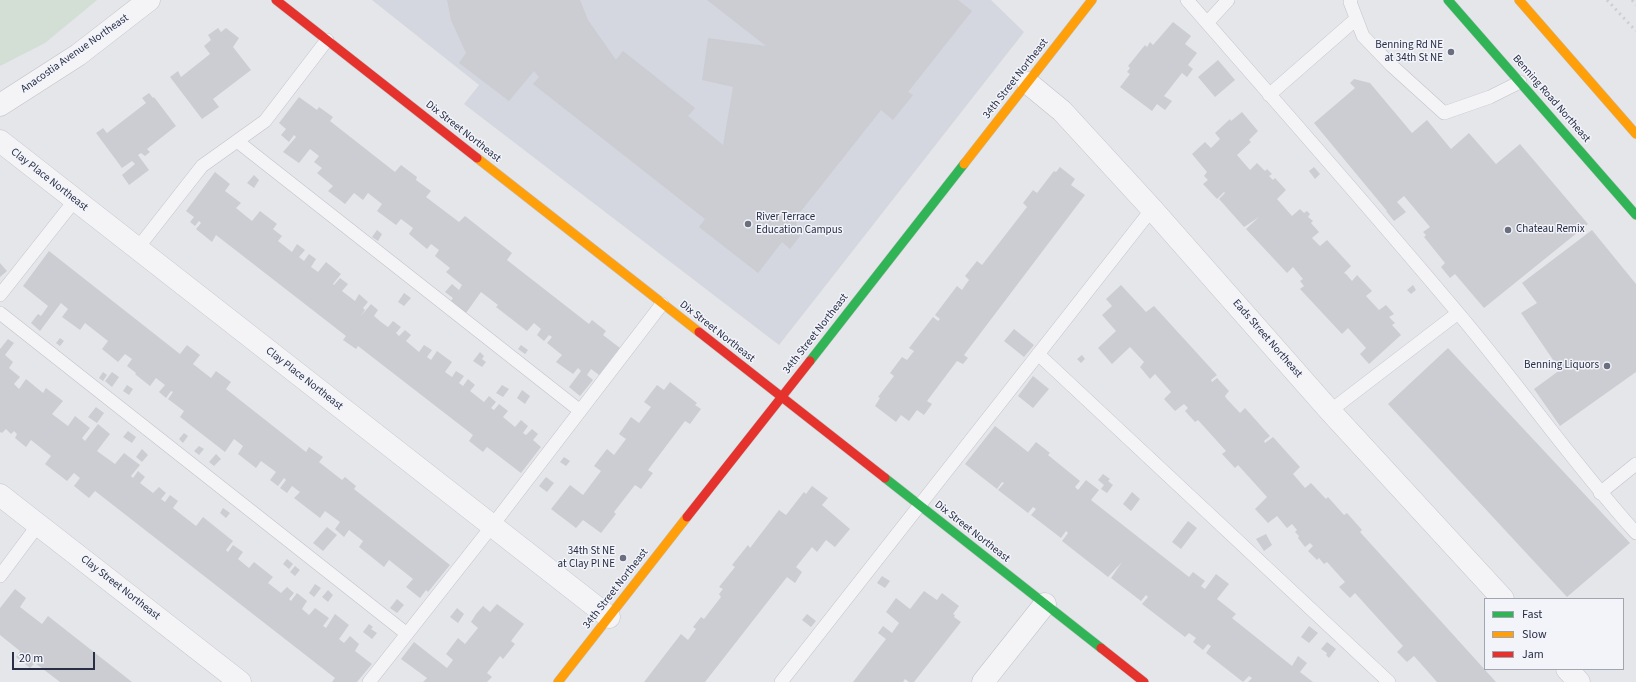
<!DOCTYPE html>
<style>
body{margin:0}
#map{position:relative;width:1636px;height:682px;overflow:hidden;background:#e4e6ea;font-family:"Source Sans 3",sans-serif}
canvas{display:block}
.legend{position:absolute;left:1484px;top:598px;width:140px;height:72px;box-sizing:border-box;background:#f2f4f9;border:1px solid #a1a5b1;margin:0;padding:5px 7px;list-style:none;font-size:12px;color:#282e46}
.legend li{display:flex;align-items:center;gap:8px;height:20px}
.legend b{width:20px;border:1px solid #a1a5b1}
.scale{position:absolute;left:12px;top:652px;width:83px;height:18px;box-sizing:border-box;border:2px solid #282e46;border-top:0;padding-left:5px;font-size:12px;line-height:14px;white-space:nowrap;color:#282e46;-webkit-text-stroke:3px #f2f4f9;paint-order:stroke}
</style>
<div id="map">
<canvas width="1636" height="682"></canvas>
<ul class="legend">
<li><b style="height:5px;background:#30b455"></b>Fast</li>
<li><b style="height:5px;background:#ff9f0a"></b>Slow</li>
<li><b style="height:5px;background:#e5322d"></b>Jam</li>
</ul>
<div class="scale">20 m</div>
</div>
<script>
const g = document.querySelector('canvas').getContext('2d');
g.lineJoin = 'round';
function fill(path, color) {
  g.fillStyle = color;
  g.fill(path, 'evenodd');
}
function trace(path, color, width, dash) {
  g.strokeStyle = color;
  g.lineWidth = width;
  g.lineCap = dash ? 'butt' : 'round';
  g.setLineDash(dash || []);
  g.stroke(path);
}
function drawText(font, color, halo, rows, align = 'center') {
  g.font = font + ' "Source Sans 3",sans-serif';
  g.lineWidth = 3;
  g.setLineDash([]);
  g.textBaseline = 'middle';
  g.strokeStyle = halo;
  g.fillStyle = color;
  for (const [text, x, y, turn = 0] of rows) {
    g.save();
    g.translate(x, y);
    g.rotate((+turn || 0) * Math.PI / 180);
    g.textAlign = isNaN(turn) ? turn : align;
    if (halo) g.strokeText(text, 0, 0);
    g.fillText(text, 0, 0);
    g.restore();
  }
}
fill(new Path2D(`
 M372 0H991L1024 32 779 345 464 104 479 85Z`), '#d4d7df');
fill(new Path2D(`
 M0 0H97L45 43 0 66Z`), '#d3ded5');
fill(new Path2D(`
 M447 0H580L588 20 616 60 623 51 695 108 688 116 723 145 733 87 702 80 708 38 766 46 707 0H958L972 11 908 92 913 95 893 120 881 110 794 220 797 222 796 224 804 231 790 249 782 242 758 273 699 227 705 219 533 84 539 77 534 71 509 101 459 63 466 53 451 20Z
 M1173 22 1191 36 1185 44 1197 53 1188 65 1193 69 1187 77 1182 73 1164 96 1172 101 1165 110 1157 104 1152 111 1120 87 1130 74 1127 72 1130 68 1128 66 1145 45 1147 47 1150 42 1153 45Z
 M218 28 221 32 226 28 239 38 233 47 251 70 213 99 219 107 202 119 170 77 178 71 181 77 210 54 204 46 211 40 208 35Z
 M1218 60 1235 80 1215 97 1198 77Z
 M1354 79 1370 83 1412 133 1427 120 1451 149 1469 133 1496 164 1520 144 1588 224 1484 308 1455 274 1450 278 1441 267 1445 263 1424 237 1426 235 1423 232 1430 227 1404 196 1397 202 1406 212 1394 221 1386 211H1387L1314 123 1355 88 1350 83Z
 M149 93 153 98 154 97 176 126 147 149 150 152 145 156 141 153 138 155 149 170 129 185 122 175 135 164 132 161 122 168 96 133 103 128 107 133 146 103 142 98Z
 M299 97 317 110 319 107 333 117 330 121 395 172 401 165 417 177 416 180 431 191 426 197 459 222 465 216 512 253 507 260 589 324 592 320 606 331 603 335 620 348 599 375 591 369 587 375 593 380 580 396 569 387 581 371 578 368 573 374 556 362 562 355 547 343 552 337 549 335 544 341 537 335 541 329 534 323 527 331 496 307 498 305 481 292 466 313 451 301 453 298 445 292 452 284 459 290 462 285 446 272 450 268 435 256 439 250 431 244 427 249 409 234 413 228 401 219 396 225 377 211 382 204 368 193 363 200 354 193 345 204 328 191 333 186 317 173 322 168 314 162 319 156 310 149 299 163 283 152 296 137 294 135 289 142 281 135 286 129 279 123Z
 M1242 112 1258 131 1249 140 1251 142 1237 155 1250 170 1257 163 1265 171 1267 169 1272 174 1269 176 1273 180 1275 178 1286 190 1277 199 1292 216 1300 209 1304 213 1307 211 1310 214 1308 217 1313 221 1311 223 1319 232 1312 238 1320 246 1327 240 1351 266 1344 273 1346 274 1352 281 1357 275 1372 291 1366 296 1379 310 1386 305 1394 314 1389 317 1395 323 1392 325 1401 335 1369 364 1360 354 1366 348 1348 328 1342 334 1314 304 1321 298 1314 304 1300 289 1304 286 1300 281 1303 279 1293 267 1287 273 1246 229 1259 217 1244 227 1219 199 1225 193 1224 192 1217 199 1203 184 1208 180 1204 176 1207 172 1192 154 1205 142 1211 148 1220 139 1215 133 1230 119 1231 121Z
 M1060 167 1075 179 1071 185 1085 195 964 355 968 358 963 364 957 361 927 401 932 404 924 415 917 410 909 421 901 415 896 422 875 406 880 398 878 397 894 376 890 373 902 357 907 360 914 351 909 348 933 317 938 321 940 319 935 315 957 286 962 290 966 284 969 280 965 276 977 261 982 265 1027 207 1023 203 1033 190 1037 193 1054 171 1056 172Z
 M1314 167 1320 174 1315 179 1309 171Z
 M215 172 230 184 225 191 241 203 236 208 252 221 260 211 277 224 273 229 282 236 278 241 292 252 297 244 305 250 299 257 304 261 309 254 316 259 311 267 318 272 326 262 341 274 333 284 334 285 340 278 348 284 342 291 355 301 359 294 368 302 363 308 365 310 360 317 371 304 378 310 374 316 381 322 388 327 393 321 401 327 396 333 399 336 405 330 411 335 406 341 419 352 424 345 432 350 427 357 431 360 437 351 452 362 445 372 452 377 456 371 464 376 459 383 463 386 468 379 475 385 470 391 484 402 489 396 496 402 491 408 494 410 499 404 508 411 503 417 515 427 521 420 528 426 523 433 526 435 532 429 538 434 533 440 541 447 521 473 487 447 483 452 469 441 473 435 358 346 356 349 343 340 346 336 216 235 212 242 196 229 201 223 199 221 195 226 190 222 194 217 186 211Z
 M254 175 259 180 254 188 247 183Z
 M377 230 382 234 378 241 372 237Z
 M1592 230 1636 284V372L1560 426 1534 389 1560 370 1521 313 1537 303 1522 283Z
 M49 251 180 354 187 345 200 355 193 364 211 378 216 371 231 382 226 389 306 452 309 447 323 457 319 462 342 480 345 477 356 486 354 489 450 565 428 592 426 590 420 598 406 587 413 579 389 560 384 567 359 547 363 541 349 530 344 537 335 529 340 522 325 511 320 518 294 498 300 492 292 486 287 493 280 488 286 480 284 478 278 486 270 480 276 472 261 461 256 468 238 454 243 446 234 439 225 452 180 417 184 411 168 399 173 392 171 391 166 398 159 392 165 385 156 378 150 386 135 374 136 373 127 366 132 359 125 354 118 362 102 349 108 341 85 323 80 330 62 317 68 309 61 303 40 331 31 323 38 314 41 316 48 306 23 286Z
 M0 263 7 271 0 277Z
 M1121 285 1146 312 1154 306 1217 375 1211 380 1212 382 1217 378 1229 391 1225 396 1226 398 1240 413 1245 408 1270 436 1264 441 1265 443 1273 437 1300 467 1293 474 1305 488 1311 483 1326 499 1328 497 1344 515 1347 513 1362 530 1360 532 1496 682H1437L1414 656 1407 662 1397 652 1403 646 1355 593 1350 598 1339 587 1345 582 1327 562 1324 564 1319 558 1317 560 1308 551 1313 546 1310 543 1305 547 1298 538 1299 536 1295 532 1297 530 1292 524 1287 528 1277 516 1268 523 1255 509 1267 497 1238 465 1235 468 1222 454 1226 451 1198 420 1195 422 1185 411 1188 408 1184 404 1175 411 1164 399 1171 392 1155 374 1150 379 1140 367 1144 362 1130 347 1112 364 1098 348 1116 331 1102 315 1112 306 1106 299Z
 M1413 285 1416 290 1411 294 1407 290Z
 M404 293 411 298 404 306 398 302Z
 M1014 329 1034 345 1024 357 1004 341Z
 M60 338 64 341 60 346 56 343Z
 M8 339 14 343 5 355 13 362 9 368 20 377 14 384 19 389 26 379 43 393 46 388 63 401 52 414 68 426 75 416 90 428 82 438 85 441 98 424 110 434 97 451 115 464 124 453 140 465 131 476 133 478 138 471 145 477 140 483 153 493 159 487 166 493 161 499 165 502 170 495 178 501 173 508 196 526 203 517 233 541 226 550 228 552 233 545 243 552 238 559 249 568 254 562 273 577 268 583 281 593 287 587 294 593 289 599 291 601 297 593 307 601 302 609 309 615 315 608 329 618 323 626 326 628 335 614 349 625 339 639 344 643 350 636 359 644 355 651 372 664 357 682H332L335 678 95 491 89 498 74 486 80 478 74 473 67 481 45 464 51 456 31 440 26 447 15 438 17 434 14 431 11 434 6 429 2 433 0 432V349Z
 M521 345 528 350 525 354 518 349Z
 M1448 348 1630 543 1567 597 1388 404Z
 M480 352 484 356 482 359 486 362 482 367 473 361Z
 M1082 355 1085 359 1081 363 1077 359Z
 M103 372 107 375 103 381 99 378Z
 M112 372 119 377 112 387 105 381Z
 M1033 376 1049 389 1033 408 1018 396Z
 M670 382 697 403 695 405 701 409 690 424 685 421 648 470 653 473 641 489 635 485 614 512 616 514 601 533 583 520 576 528 551 509 570 485 583 495 601 471 594 466 600 458 607 449 614 455 626 439 619 434 631 417 639 423 651 407 644 402 657 385 664 390Z
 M127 385 133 389 129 395 123 391Z
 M502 385 509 389 503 397 496 393Z
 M522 390 530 396 525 404 517 398Z
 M96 407 104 413 97 423 88 417Z
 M995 426 1028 452 1036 442 1050 453 1048 455 1080 481 1075 487 1078 490 1086 480 1099 490 1091 500 1189 577 1193 572 1205 581 1201 586 1205 589 1216 574 1229 584 1217 599 1236 614 1232 618 1292 666 1298 656 1307 663 1300 672 1313 682H1248L1252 678 1249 676 1243 682 1206 653 1211 646 1208 644 1203 650 1193 642 1196 638 1189 633 1185 637 1142 604 1148 597 1146 595 1141 601 1111 578 1122 562 1108 577 1062 541 1068 533 1066 531 1061 538 1031 515 1036 509 1033 507 1028 513 998 490 1004 483 1002 482 997 489 965 464Z
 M128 431 136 437 132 443 123 437Z
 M184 433 188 436 183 443 179 439Z
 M199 446 204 449 199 455 194 451Z
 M142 449 148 455 142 462 136 457Z
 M216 454 221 459 214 466 209 462Z
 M564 457 570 461 566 466 560 462Z
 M1103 474 1110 479 1108 481 1113 485 1107 493 1101 489 1104 485 1098 480Z
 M546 477 554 483 547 492 539 486Z
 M812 486 828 498 822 505 850 529 835 547 826 540 817 552 812 547 796 567 802 572 795 583 787 577 705 682H644L681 634 688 640 696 629 693 627 701 617 704 619 721 597 719 594 723 589 719 587 735 567 732 565 748 545 750 548 779 510 786 515 804 492 806 494Z
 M1132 492 1140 499 1131 511 1123 504Z
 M223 508 230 513 226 518 220 513Z
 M1188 521 1197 528 1181 549 1172 542Z
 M327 527 337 535 323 551 313 543Z
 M1266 534 1272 545 1264 551 1256 539Z
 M287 559 293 564 289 569 283 564Z
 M295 566 300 570 295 576 290 572Z
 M882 576 890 581 885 588 877 583Z
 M315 584 321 588 314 597 309 593Z
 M15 589 26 598 20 607 42 624 48 616 132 682H60L35 663 30 668 16 657 20 651 0 635V608Z
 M328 590 333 595 328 602 322 597Z
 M924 591 937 600 942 593 959 606 953 614 955 615 954 617 961 622 914 682H909L905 679 903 682H853L886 639 878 633 883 626 892 633 899 623 886 612 896 598 910 609Z
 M397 599 404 605 397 613 390 608Z
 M497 604 524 624 511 641 515 644 503 659 500 656 487 673 492 677 487 682H423L427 678 401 659 414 642 447 668 453 660 446 654 458 638 465 644 478 628 471 622 476 614 483 606 490 612Z
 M457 608 464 614 458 623 450 617Z
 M807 614 816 621 811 627 802 620Z
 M369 624 373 627 371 629 377 633 372 639 363 632Z
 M1309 626 1318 633 1309 643 1301 637Z
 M1327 642 1336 649 1329 658 1326 655 1327 653 1321 649Z`), '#cbcdd2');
const lane = new Path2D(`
 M1187 0C1278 104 1369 207 1458 313 1519 385 1573 463 1636 533
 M1351 0 1350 2 1363 36 1391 65 1444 113 1490 97 1520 82
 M1207 23 1228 0
 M1269 95 1356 19
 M237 141 579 410
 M137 249 202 166 265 121 327 40
 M0 295 75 200
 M0 313 407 634
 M1038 354 1389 682
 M1330 411 1458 313
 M1600 493 1636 464
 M0 576 38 525
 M369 682 492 526 662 304
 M781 682 1152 209`);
const street = new Path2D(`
 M1028 83 1062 111 1152 209 1330 411 1503 599
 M0 105 78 55 149 0
 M0 141 609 617
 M0 495 240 682
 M1567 669 1579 682
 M983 682 1045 604`);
const fast = new Path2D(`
 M1448 0 1636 215
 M810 361 964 164
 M885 478 1101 648`);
const slow = new Path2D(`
 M1519 0 1636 134
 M477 158 699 332
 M964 164 1092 0
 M558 682 687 517`);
const jam = new Path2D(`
 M276 0 477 158
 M699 332 885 478
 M687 517 810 361
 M1101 648 1144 682`);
trace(lane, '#c1c3c8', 14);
trace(street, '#c1c3c8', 23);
trace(fast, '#c1c3c8', 10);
trace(slow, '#c1c3c8', 10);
trace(jam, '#c1c3c8', 10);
trace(lane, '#f4f4f7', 13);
trace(street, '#f4f4f7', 22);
trace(fast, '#30b455', 9);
trace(slow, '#ff9f0a', 9);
trace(jam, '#e5322d', 9);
trace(new Path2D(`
 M1607 0 1636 31
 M1632 0 1636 5`), '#cdced1', 3, [2, 4]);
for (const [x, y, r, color] of [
 [1451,52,4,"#6a6e7f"],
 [748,224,4,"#6a6e7f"],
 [1508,230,4,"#6a6e7f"],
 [1607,366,4,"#6a6e7f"],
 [623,558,4,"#6a6e7f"]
]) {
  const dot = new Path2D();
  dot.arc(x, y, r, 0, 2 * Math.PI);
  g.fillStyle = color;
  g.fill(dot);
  trace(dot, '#f2f4f9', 1.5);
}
drawText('11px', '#282e46', '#f2f4f9', [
 ["Benning Rd NE",1443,46],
 ["at 34th St NE",1443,59],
 ["River Terrace",756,218,"left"],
 ["Education Campus",756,231,"left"],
 ["Chateau Remix",1516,230,"left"],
 ["Benning Liquors",1599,366],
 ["34th St NE",615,552],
 ["at Clay Pl NE",615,565]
], 'right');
drawText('11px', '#282e46', '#f2f4f9', [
 ["Anacostia Avenue Northeast",75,54,-35],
 ["34th Street Northeast",1016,79,-52],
 ["Benning Road Northeast",1551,99,49],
 ["Dix Street Northeast",463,132,38],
 ["Clay Place Northeast",49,180,38],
 ["Dix Street Northeast",717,332,38],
 ["34th Street Northeast",816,334,-52],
 ["Eads Street Northeast",1267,339,49],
 ["Clay Place Northeast",304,379,38],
 ["Dix Street Northeast",972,532,38],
 ["Clay Street Northeast",120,588,38],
 ["34th Street Northeast",616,589,-52]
]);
</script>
